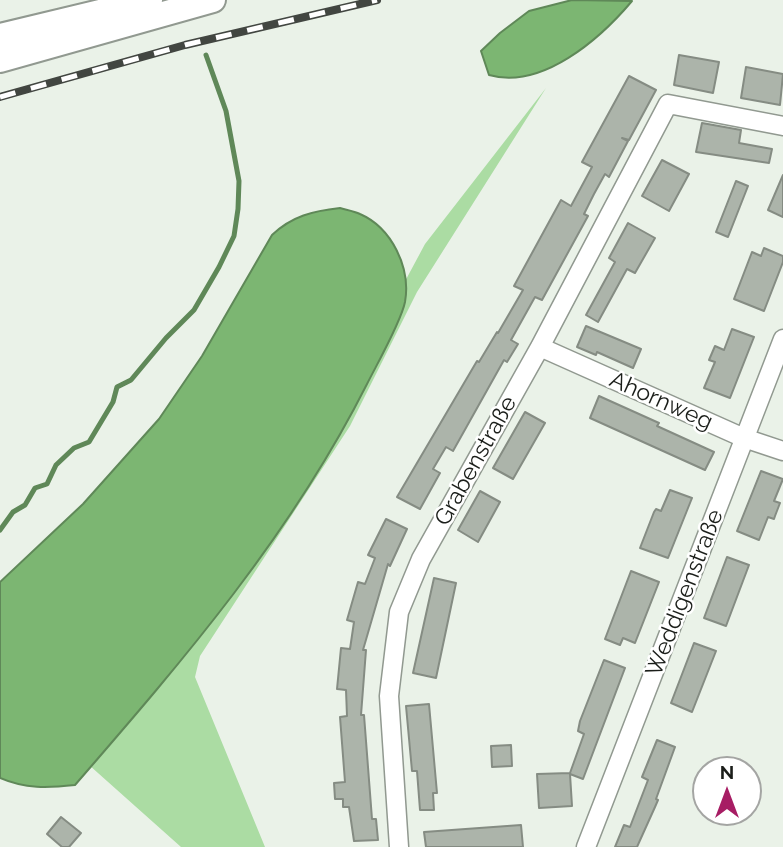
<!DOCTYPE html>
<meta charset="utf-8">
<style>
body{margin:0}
#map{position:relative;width:783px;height:847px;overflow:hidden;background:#eaf2e8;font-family:Raleway,sans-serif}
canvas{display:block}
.north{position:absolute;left:692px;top:756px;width:70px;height:70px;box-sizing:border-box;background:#fff;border:2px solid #a4a5a3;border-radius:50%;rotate:0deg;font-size:19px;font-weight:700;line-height:28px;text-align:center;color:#1b1e1a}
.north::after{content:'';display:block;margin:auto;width:24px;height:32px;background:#a71d64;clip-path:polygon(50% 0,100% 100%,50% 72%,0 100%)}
</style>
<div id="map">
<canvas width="783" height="847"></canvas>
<div class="north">N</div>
</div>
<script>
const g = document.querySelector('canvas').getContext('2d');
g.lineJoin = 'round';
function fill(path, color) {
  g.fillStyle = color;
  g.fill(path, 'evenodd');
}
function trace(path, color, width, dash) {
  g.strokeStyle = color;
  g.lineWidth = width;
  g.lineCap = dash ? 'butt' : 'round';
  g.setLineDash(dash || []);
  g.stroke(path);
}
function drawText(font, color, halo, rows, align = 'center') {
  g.font = font + ' Raleway,sans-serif';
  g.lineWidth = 5;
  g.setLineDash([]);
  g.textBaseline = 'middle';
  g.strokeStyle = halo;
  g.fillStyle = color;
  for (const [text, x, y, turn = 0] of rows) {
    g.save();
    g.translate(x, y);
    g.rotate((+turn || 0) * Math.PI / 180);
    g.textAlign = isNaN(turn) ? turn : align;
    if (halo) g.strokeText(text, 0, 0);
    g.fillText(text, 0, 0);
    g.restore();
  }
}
fill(new Path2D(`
 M546 88 417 292 350 426 200 656 195 677 265 847H181L89 765 329 423 425 244Z`), '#abdca3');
const water = new Path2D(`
 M572 0 632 1C600 39 542 90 489 75L481 51 500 33 529 11Z
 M340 208C347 210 354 211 360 214 392 228 411 268 405 302 401 322 377 364 367 384 291 535 185 658 75 785 48 788 25 789 0 778V582L83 504 159 419 202 356 272 235C292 216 313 211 340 208Z`);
fill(water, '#7cb672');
trace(water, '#5f8858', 2);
trace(new Path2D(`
 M0 530 13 512 25 505 35 488 47 484 56 465 74 448 89 442 113 402 117 387 131 380 166 338 194 310 219 267 234 236 238 209 239 181 226 111 206 55`), '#5f8858', 5);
const building = new Path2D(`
 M679 55 719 62 713 93 674 85Z
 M746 67 783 74 780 105 741 98Z
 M629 76 656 90 629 140 622 138 628 141 609 177 605 174 594 194 584 214 588 216 542 300 535 297 511 340 518 344 507 362 504 360 453 451 446 447 433 469 440 473 420 509 397 497 477 361 479 362 497 332 498 333 523 290 514 286 561 200 571 206 592 167 582 162Z
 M702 123 741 130 739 143 772 149 769 163 696 152Z
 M662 160 689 174 669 211 642 196Z
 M783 175V217L768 210Z
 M736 181 748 186 728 237 716 232Z
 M628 223 655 238 635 273 627 269 598 322 586 315 615 262 609 258Z
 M764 248 783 256V262L764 311 734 299 752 252 761 256Z
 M586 326 641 349 633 368 597 352 596 355 577 347Z
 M732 329 754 337 730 398 704 388 715 362 709 360 715 346 724 350Z
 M599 396 659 423 657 426 714 452 705 470 590 418Z
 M525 412 545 423 513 479 493 468Z
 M761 471 783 479 774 501 780 503 775 516 774 519 768 517 759 540 737 531Z
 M670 490 692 498 668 558 640 548 654 512 656 509 661 511Z
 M480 491 500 502 478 542 458 530Z
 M386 519 407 529 390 566 388 564 363 650H366L361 715H364L372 819H376L378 840 354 841 349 807H343V799H335L334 783 345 782 340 717 347 716 346 690 337 689 341 648 350 649 354 622 347 620 358 582 365 584 375 558 368 555Z
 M727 557 749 565 726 626 704 618Z
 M631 571 659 582 635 643 623 638 620 645 605 639Z
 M434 578 456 583 436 678 413 673Z
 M694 643 716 651 692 712 671 703Z
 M604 660 625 668 583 779 570 774 572 806 539 808 537 774 570 773 584 734 578 731 580 721Z
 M429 704 437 793H433L434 810H420L417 771H412L406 706Z
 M657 740 675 747 656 799 658 800 655 807 637 847H615L624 825 630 827 648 780 642 777Z
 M511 745 512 766 492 767 491 746Z
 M61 817 81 833 69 847H62L47 834Z
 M521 825 523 847H426L424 832Z`);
fill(building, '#acb4aa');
trace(building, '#858c83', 2);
const minor = new Path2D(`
 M540 347 744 438 783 451
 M399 847 389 696 399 612 421 559 540 347 668 104 783 126
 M586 847 783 339`);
const secondary = new Path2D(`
 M0 36 150 0
 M0 60 213 0`);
trace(minor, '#919990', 21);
trace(secondary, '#919990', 28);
trace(minor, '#fff', 18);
trace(secondary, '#fff', 24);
const rail = new Path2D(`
 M0 97 185 45 377 0`);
trace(rail, '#424641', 8);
trace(rail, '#fff', 5, [16]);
drawText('23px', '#1b1e1a', '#fff', [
 ["Ahornweg",661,401,24],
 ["Grabenstraße",476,461,-61],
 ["Weddigenstraße",685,593,-69]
]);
</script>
